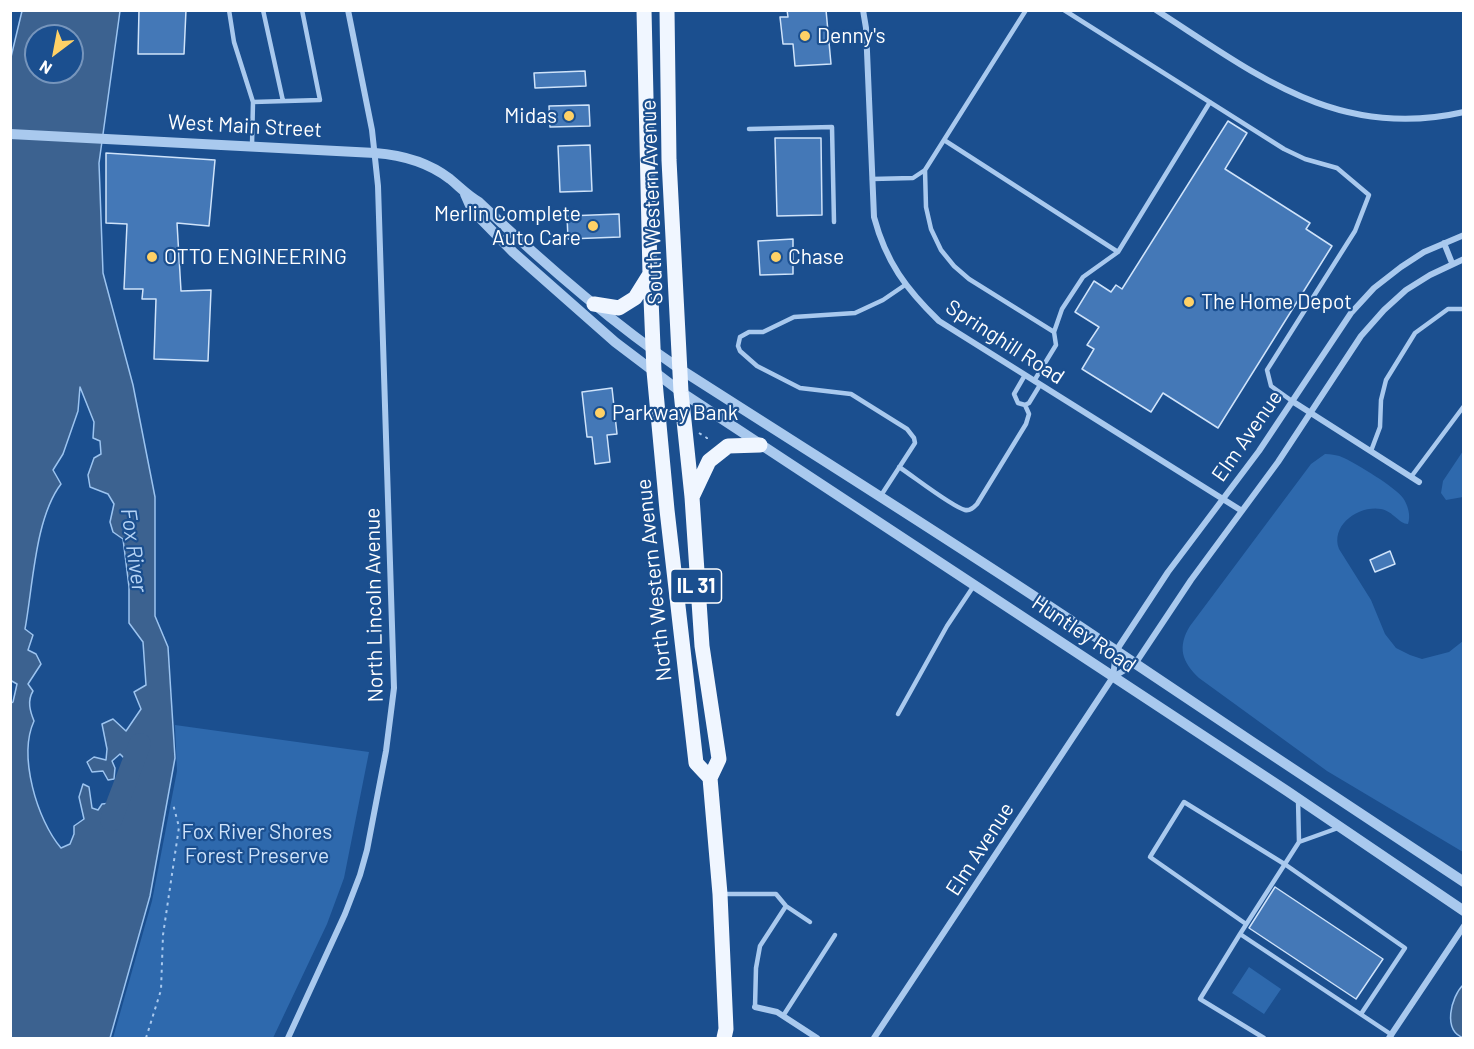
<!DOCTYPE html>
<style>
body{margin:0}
#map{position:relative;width:1474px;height:1049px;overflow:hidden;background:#1b4f8f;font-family:Barlow,sans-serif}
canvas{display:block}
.frame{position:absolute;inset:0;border:12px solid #fff;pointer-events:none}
.north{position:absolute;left:24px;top:24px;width:60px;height:60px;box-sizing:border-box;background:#1b4f8f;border:2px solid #7695bc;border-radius:50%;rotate:212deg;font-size:16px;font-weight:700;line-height:24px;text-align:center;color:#fff}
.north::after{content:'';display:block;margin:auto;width:21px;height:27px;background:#ffd166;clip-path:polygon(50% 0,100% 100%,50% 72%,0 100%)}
</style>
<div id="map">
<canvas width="1474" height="1049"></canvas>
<div class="frame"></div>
<div class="north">N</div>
</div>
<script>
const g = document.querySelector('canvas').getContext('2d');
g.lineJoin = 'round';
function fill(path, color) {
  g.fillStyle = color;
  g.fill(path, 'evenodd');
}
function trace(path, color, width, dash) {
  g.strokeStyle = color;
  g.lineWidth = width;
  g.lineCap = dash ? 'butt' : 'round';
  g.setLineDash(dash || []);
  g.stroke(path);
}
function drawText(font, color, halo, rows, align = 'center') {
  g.font = font + ' Barlow,sans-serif';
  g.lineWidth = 4.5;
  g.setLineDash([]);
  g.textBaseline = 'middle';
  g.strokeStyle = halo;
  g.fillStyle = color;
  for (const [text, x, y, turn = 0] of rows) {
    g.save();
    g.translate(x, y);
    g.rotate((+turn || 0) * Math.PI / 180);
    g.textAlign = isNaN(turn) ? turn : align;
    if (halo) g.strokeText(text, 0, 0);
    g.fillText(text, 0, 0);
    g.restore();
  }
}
fill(new Path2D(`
 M1463 451V497L1446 500 1441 493 1443 481Z
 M1325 454C1331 454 1338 455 1344 458 1357 464 1395 487 1403 498 1408 505 1411 516 1408 524 1399 524 1393 511 1381 509 1359 505 1330 525 1339 549L1371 600 1385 634 1396 648 1410 655 1422 659 1449 652 1463 641V852L1327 771 1199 678C1182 662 1177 647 1190 626L1311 464Z
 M175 725 369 752 344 878 327 924 273 1038H113L152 901 177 771Z
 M1249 967 1281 989 1264 1014 1232 993Z`), '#2e69ad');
const water = new Path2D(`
 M22 11H120L99 163 103 273 133 385 155 497V616L168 647 175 758 150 896 110 1038H11L10 704 13 702 17 684 10 680 11 57ZM36 36H72V72H36ZM80 387 94 422 93 438 100 441 101 454 94 458 88 475 90 487 108 494 114 504 110 522 113 532 123 539 129 587V623L143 642 146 685 134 692 141 709 126 731 113 719 102 724 107 749 106 760 94 757 87 762 92 772 103 771 108 780 114 779 115 768 112 761 120 754 127 761 130 775 127 781 125 793 116 790 111 803 102 804 98 810 92 808 89 787 83 784 79 797 84 819 74 826V834L70 844 61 848C37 820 18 756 34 721 30 711 27 701 33 691L28 684 41 664 36 654 28 650 33 635 25 629C33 586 35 518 61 484L53 470 63 454 78 411Z
 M1463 985 1464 1038C1442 1031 1451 997 1463 985Z`);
fill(water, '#3c6290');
trace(water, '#9cc4f0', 1.5);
trace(new Path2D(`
 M111 820 140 744`), '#3c6290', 22);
const building = new Path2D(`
 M139 10H186L184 54H138Z
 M787 10H826L831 64 795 66 793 44H783L780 17H788Z
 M585 71 586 86 535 88 534 73Z
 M589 105 590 126 550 127 549 106Z
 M1228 121 1247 133 1225 169 1310 223 1306 229 1332 246 1218 428 1163 393 1151 412 1082 369 1094 349 1087 345 1099 327 1075 312 1094 281 1111 292 1116 285 1122 289Z
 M775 138H821L822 215 777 216Z
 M590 145 592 191 560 192 558 146Z
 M106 153 215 160 209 226 177 223 181 291 211 290 208 361 154 359 156 299H142L143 289H124L127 224 106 223Z
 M619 214 620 237 568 239 567 216Z
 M793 239V274L760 275 758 241Z
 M612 388 617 434 607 435 610 462 595 464 592 437H587L582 392Z
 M1390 551 1395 564 1375 572 1370 560Z
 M1275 887 1383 959 1356 999 1249 928Z`);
fill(building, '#4478b7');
trace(building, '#cfe3fa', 1.5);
trace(new Path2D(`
 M699 433 707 438V442
 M146 1038 161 990 163 935 179 827 173 804`), '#a9c9ee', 2, [3, 4.5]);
trace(new Path2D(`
 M229 10 234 42 253 102 252 146
 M263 10 283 101
 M1064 10 1284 149 1305 159 1337 168 1369 195 1355 231 1267 370 1271 386 1292 401
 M253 102 320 100 302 10
 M749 129 832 127 834 222
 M944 140 1118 252
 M925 170 926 207 931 229 941 250 954 266 969 279 1054 332 1056 345 1034 381
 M872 179 913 178 925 170 1026 10
 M1054 332 1062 309 1083 277 1118 252 1210 102
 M1025 375 1014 394 1018 403 1025 405 1029 403 1040 385
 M1371 451 1380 427 1381 400 1386 380 1415 333 1448 309H1464
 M899 467C913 476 952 507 965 510 971 511 974 507 977 504L1026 424 1029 414 1025 405
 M1411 477 1464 406
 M880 497 915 443 914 438 907 429 851 394 800 388 757 366 740 351 738 346 740 337 749 332H763L794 317 855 313 883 300 905 285
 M898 714 947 626 973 587
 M1298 799 1299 842 1338 828
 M1299 842 1240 934 1392 1035
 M722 894H776L786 906 810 922
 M1246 924 1150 857 1184 802 1286 865 1405 948 1361 1014
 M1240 934 1200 999 1264 1038
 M755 1007 756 968 760 946 786 906
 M783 1016 835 935`), '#a9c9ee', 4.5);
trace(new Path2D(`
 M863 10 866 28 874 217C886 262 906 289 939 321L1242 511
 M1156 10C1256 74 1337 141 1464 112
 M1444 243 1452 263
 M1292 401 1419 482
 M1113 677 1116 651 1168 572 1259 451 1351 313 1374 288 1401 267 1424 252 1464 235
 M755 1007 777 1012 817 1038
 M288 1038 345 914 360 875 367 850 386 751 394 688 378 186 372 130 348 10
 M874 1038 1113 677 1135 664 1191 580 1278 462 1361 336 1384 310 1406 290 1430 275 1464 259
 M1389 1038 1464 926`), '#a9c9ee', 6);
trace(new Path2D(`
 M10 134 375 153C402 155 428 162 450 179 461 188 467 195 479 202 542 262 608 320 680 369 825 462 972 553 1115 650 1231 728 1347 805 1464 882
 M465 194 472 210 513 252 615 342 681 392 1287 791 1464 911`), '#a9c9ee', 10);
trace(new Path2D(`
 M644 10 650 274 654 371 667 510 696 763 710 778
 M667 10 669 160 681 392 692 497 702 646 719 759 710 778 720 894 726 1029 724 1038
 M594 304 619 308 635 298 650 274
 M692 497 709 461 728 446 760 445`), '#f0f6ff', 15);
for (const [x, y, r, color] of [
 [805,36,6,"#ffd166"],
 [569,116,6,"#ffd166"],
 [593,226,6,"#ffd166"],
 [152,257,6,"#ffd166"],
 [776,257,6,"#ffd166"],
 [1189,302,6,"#ffd166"],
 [600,413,6,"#ffd166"]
]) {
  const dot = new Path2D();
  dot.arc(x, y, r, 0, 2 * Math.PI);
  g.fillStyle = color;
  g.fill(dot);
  trace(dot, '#1b4f8f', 2);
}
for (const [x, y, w] of [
 [696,586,51]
]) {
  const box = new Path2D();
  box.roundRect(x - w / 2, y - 17, w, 34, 4.5);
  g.fillStyle = '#1b4f8f';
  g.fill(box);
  trace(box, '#fff', 1.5);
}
drawText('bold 20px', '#fff', null, [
 ["IL 31",696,586]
]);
drawText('21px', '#fff', '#1b4f8f', [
 ["Denny's",817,36],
 ["Midas",557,116,"right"],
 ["Merlin Complete",581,214,"right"],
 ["Auto Care",581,238,"right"],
 ["OTTO ENGINEERING",164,257],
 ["Chase",788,257],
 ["The Home Depot",1201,302],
 ["Parkway Bank",612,413]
], 'left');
drawText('21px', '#fff', '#1b4f8f', [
 ["West Main Street",245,126,3],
 ["South Western Avenue",652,202,-92],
 ["Springhill Road",1005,342,33],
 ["Elm Avenue",1247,436,-55],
 ["North Western Avenue",654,580,-96],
 ["North Lincoln Avenue",374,605,-91],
 ["Huntley Road",1084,634,34],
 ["Elm Avenue",980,849,-57]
]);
drawText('21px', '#cfe3fa', '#1b4f8f', [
 ["Fox River Shores",257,832],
 ["Forest Preserve",257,856]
]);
drawText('italic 22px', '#b5d3f5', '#1b4f8f', [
 ["Fox River",134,550,82]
]);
</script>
